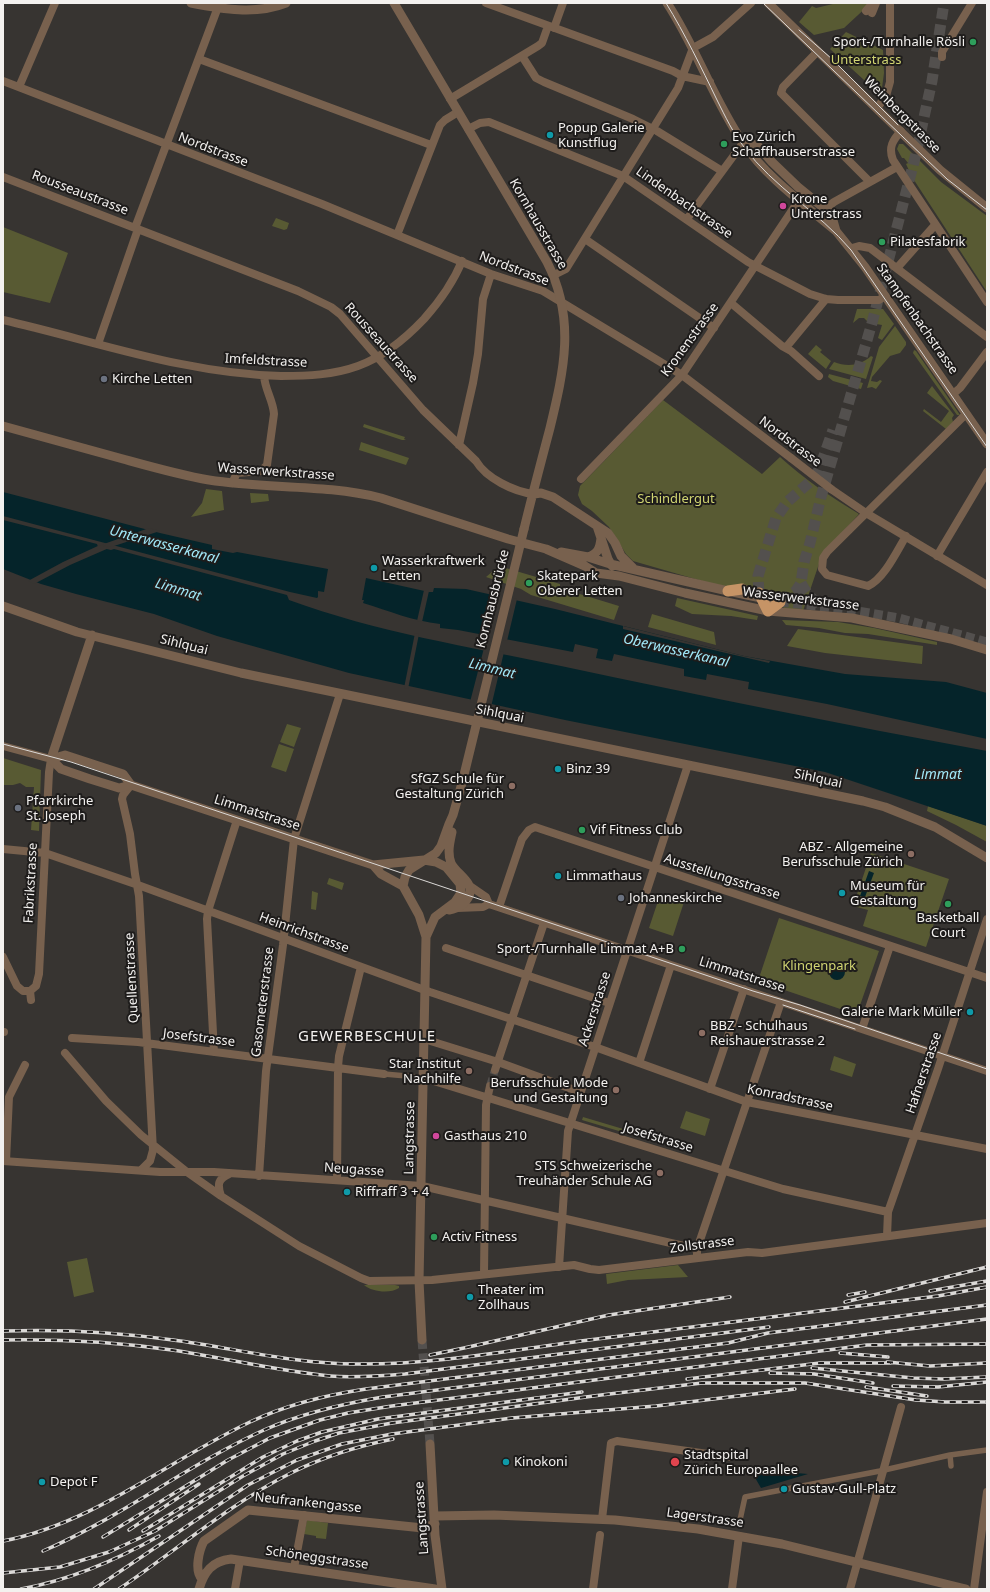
<!DOCTYPE html>
<meta charset="utf-8">
<style>
body{margin:0}
#map{position:relative;width:990px;height:1592px;overflow:hidden;background:#373431;font-family:"Noto Sans",sans-serif}
canvas{display:block}
.frame{position:absolute;inset:0;border:4px solid #f3f1ef;pointer-events:none}
</style>
<div id="map">
<canvas width="990" height="1592"></canvas>
<div class="frame"></div>
</div>
<script>
const g = document.querySelector('canvas').getContext('2d');
g.lineJoin = 'round';
function fill(path, color) {
  g.fillStyle = color;
  g.fill(path, 'evenodd');
}
function trace(path, color, width, dash) {
  g.strokeStyle = color;
  g.lineWidth = width;
  g.lineCap = dash ? 'butt' : 'round';
  g.setLineDash(dash || []);
  g.stroke(path);
}
function drawText(font, color, halo, rows, align = 'center') {
  g.font = font + ' "Noto Sans",sans-serif';
  g.lineWidth = 4;
  g.setLineDash([]);
  g.textBaseline = 'middle';
  g.strokeStyle = halo;
  g.fillStyle = color;
  for (const [text, x, y, turn = 0] of rows) {
    g.save();
    g.translate(x, y);
    g.rotate((+turn || 0) * Math.PI / 180);
    g.textAlign = isNaN(turn) ? turn : align;
    if (halo) g.strokeText(text, 0, 0);
    g.fillText(text, 0, 0);
    g.restore();
  }
}
fill(new Path2D(`
 M837 3H871L844 28 814 35 799 22 812 6 816 8Z
 M846 32 883 50 884 73 882 88 875 90 830 49Z
 M899 144H903L941 182 987 216V292L912 177 906 164 908 163 904 158H902L897 149Z
 M276 218 289 223 287 229 284 230 272 226Z
 M3 227 68 253 50 303 3 292Z
 M857 309H883L894 324 882 340 878 338 882 325 876 324 873 319 868 322 864 318H859L853 323Z
 M895 326 906 342V345L900 353 890 356 872 377 871 381 877 382 880 380 882 381 876 389 872 387 867 388 879 347Z
 M816 345 822 350 820 352 831 361 826 369 808 354Z
 M914 350 916 351 960 415H957L913 353Z
 M871 356 873 357 866 379 829 369 834 362C847 367 860 366 871 356Z
 M829 374 863 383 861 389 833 381 828 377Z
 M932 386 954 415 952 418 953 422 946 429 923 411 924 409 941 422 949 411 927 393Z
 M663 400 762 474 780 457C804 479 831 497 859 514L822 555 802 614 787 613 777 597 709 583 633 561 626 554 609 527 592 511 582 504 578 495 580 486Z
 M364 424 405 437 404 439 406 440H402L363 427Z
 M361 442 409 458 406 465 359 450Z
 M206 489 222 491 224 510 191 517 202 503Z
 M250 493 268 494 269 501 251 503Z
 M499 566 560 584V588L619 606 614 620 531 595 521 589 486 577Z
 M677 598 758 616 757 620 731 616 692 614 675 606Z
 M652 614 714 632 716 645 648 627Z
 M782 620 838 622 874 628 937 642V645L868 634 845 633 819 628 786 625Z
 M798 629 923 646 922 664 825 653 787 646Z
 M287 724 301 728 294 747 280 742Z
 M279 744 294 749 286 772 271 767Z
 M3 758 41 770 39 831 31 830 34 787H26L20 783 13 785H3Z
 M928 806 987 826V842L956 825 927 811Z
 M871 853 949 879 926 947 863 926 868 910 853 906Z
 M329 878 344 883 342 890 327 884Z
 M312 891 318 893 316 910 311 909Z
 M660 895 684 902 673 936 649 928Z
 M779 918 879 951 858 1011 852 1013 758 981Z
 M834 1056 856 1064 852 1077 830 1070Z
 M686 1111 710 1119 705 1136 680 1128Z
 M583 1117 640 1134 639 1137 582 1120Z
 M87 1258 94 1292 74 1297 67 1262Z
 M678 1265 688 1277 628 1280 607 1284 606 1274Z
 M364 1285H395L399 1286V1288C390 1294 372 1292 364 1285Z
 M307 1520 328 1523 326 1539 316 1538V1536L304 1534Z`), '#585a33');
fill(new Path2D(`
 M3 492 160 533 212 545V549L233 553 237 552 328 569 324 592 318 591V597L317 598 290 592 3 516Z
 M3 520 97 544 98 547 111 550 114 549 287 595 289 600C376 632 470 647 561 666 702 696 844 725 987 751V826L825 772 565 720 349 673 217 636 154 614 76 594 41 584 3 569Z
 M366 578 429 592H433L434 588 466 589 555 609 744 656 845 674 946 682 987 693V739L827 704 748 689 749 682 707 674 706 680 684 676V669L614 654 612 661 596 658 598 649 575 644 573 652 458 630 440 628V624C413 621 389 611 363 603L364 600H362Z
 M869 871 874 873 865 897 860 896Z
 M829 972a8 8 0 1 1 16 0a8 8 0 1 1-16 0Z
 M750 1469 808 1474 761 1488Z`), '#05242a');
fill(new Path2D(`
 M149 528 160 531 111 547 101 545Z
 M100 545 109 548 70 565 34 584 28 581 63 562Z
 M424 590 429 591 422 622 417 621Z
 M497 594 517 599 507 641 487 637Z
 M623 626 744 656 770 661 769 663 623 629Z
 M415 633 419 634 408 689 404 688Z
 M484 648 504 652 491 707 470 702Z`), '#373431');
trace(new Path2D(`
 M490 1086 495 1070`), '#53504e', 8, [8, 4]);
trace(new Path2D(`
 M780 602 852 610 899 618 987 642
 M422 1340 430 1444`), '#53504e', 9, [9, 4.5]);
trace(new Path2D(`
 M801 583C808 596 813 602 827 607
 M759 593 758 576 776 518 787 502 812 480 819 470 833 430
 M780 602 796 591 801 583 804 562 810 543 821 497 872 323 915 158 932 81 944 3`), '#53504e', 11, [11, 5.5]);
trace(new Path2D(`
 M384 1074 418 1077
 M950 1455 951 1466
 M740 1520 745 1497 880 1471 950 1455 987 1450`), '#78614e', 5.5);
trace(new Path2D(`
 M486 3 673 71 682 76 710 82
 M866 11 873 3
 M872 13 876 3
 M554 28 563 3
 M818 51 783 87 781 93 870 182
 M522 56 536 78 544 82 633 119 657 131 722 171
 M942 57V52L972 3
 M199 59 431 145
 M3 81 322 204 491 274 543 291 682 375 791 458
 M19 87 55 3
 M450 99 538 46 542 43 548 26
 M877 108 886 96 890 82V3
 M468 129 480 123 489 122 623 176 748 262 810 294 826 299 838 300H879L885 296
 M901 131C893 140 888 147 893 160L987 302
 M3 177 298 291 331 307 340 314 423 410 476 461C486 478 514 492 534 494
 M825 209 834 202 897 167
 M687 219 743 143
 M135 228 218 7
 M397 235 440 125 445 120 458 112
 M585 239 714 328
 M852 248 859 246 870 248 987 337
 M897 268 935 225
 M554 275 566 269 678 88 693 48 713 37 751 3
 M731 303 782 346 791 351 819 376
 M3 320C95 341 186 374 281 376 308 376 333 375 358 366 383 357 406 338 424 319 440 301 453 283 462 261
 M98 344 138 229
 M785 347 788 345 826 299
 M953 394 960 388 987 352
 M459 445 473 383 478 354 483 299 491 274
 M581 479 682 375 799 200
 M232 483 237 473 261 471 267 465 274 414C273 400 265 390 264 376
 M831 489 866 513 987 585
 M906 536C897 551 884 579 868 586L827 575 822 569 823 558 827 552 966 414
 M937 556 987 472
 M3 746 51 759 49 772 39 974 36 986 30 991
 M131 785 123 795 122 799 130 834 135 874 139 896 153 1150 150 1161 141 1170
 M3 849 45 853 138 885 430 992 595 1047 747 1102 987 1149
 M470 886 486 897 489 904
 M489 904 987 1071
 M499 907 522 839 529 830 535 827 987 978
 M457 908 483 907 489 904
 M446 948 609 1003
 M3 957 17 986 23 991H30
 M30 991 31 1000
 M862 1029 890 946
 M3 1032H4
 M72 1038 138 1042 384 1074
 M424 1039 498 1062 580 1092
 M214 1052 207 919 208 911 237 820
 M65 1053 106 1101 141 1135 187 1172 221 1196 299 1246 361 1278 369 1281 432 1280 574 1265 590 1269 599 1270 748 1252 762 1253 987 1223
 M639 1063 671 965
 M495 1070 544 923
 M424 1078 783 1189 888 1212
 M710 1089 744 989
 M3 1161 160 1172H214L422 1186 697 1249
 M6 1161 9 1097 25 1065
 M259 1176 266 1071 283 945 294 839 340 694
 M337 1180 338 1067 339 1056 361 967
 M221 1196C217 1184 218 1179 229 1174
 M887 1236 888 1212 938 1069 987 919
 M697 1255V1249L781 1002
 M559 1267 568 1131 688 765
 M484 1274 486 1105 490 1086
 M602 1519 611 1443 617 1441 729 1457
 M294 1568 304 1515
 M235 1589 240 1560
 M593 1589 600 1535
 M732 1589 739 1536
 M850 1589 901 1407
 M974 1589 987 1492`), '#78614e', 8);
trace(new Path2D(`
 M191 3C222 9 256 15 286 3
 M394 3 547 262C576 319 564 370 550 428 541 462 532 496 524 529
 M667 3C696 47 713 99 743 143 767 178 804 204 836 231
 M768 3 940 170 987 208
 M743 143 757 145 772 162 798 187 825 209 832 217 836 231 865 267 987 444
 M3 426C43 437 83 448 123 459 152 467 180 475 209 480 266 489 325 484 381 498L508 539 546 549 585 566 596 573 619 576 685 593 768 611 852 618 951 639 987 650
 M534 494 541 493 553 497 608 533 615 543 621 556 633 568
 M597 526 608 559 612 566
 M561 552 588 557 610 564 728 591 780 602
 M588 557C598 554 600 548 601 538
 M3 606 77 632 241 673 863 801 885 807 935 827 987 858
 M51 759 61 769 90 779 119 788 131 785 373 865 424 860 436 862 446 867 460 884 461 893 455 902 435 917 426 937
 M51 759 92 635
 M51 759 65 755 123 774 131 785
 M374 866 381 874 403 886 419 915 426 937 419 1281 422 1340
 M403 886 405 877 409 870 436 853 441 846 449 824 453 815 462 783
 M449 910C458 908 465 905 469 896 475 882 456 874 451 863 447 852 450 842 452 832
 M430 1444 435 1535 442 1589
 M434 1516 494 1515 615 1520 698 1529 782 1544 966 1589
 M202 1579C194 1571 199 1550 204 1541L248 1510 423 1528 435 1524
 M199 1589C204 1572 212 1561 231 1559L435 1589`), '#78614e', 9);
trace(new Path2D(`
 M728 591 742 589
 M759 593 768 611 780 602`), '#c69466', 11);
trace(new Path2D(`
 M666 3C685 34 701 67 717 100 725 116 733 133 744 147 773 187 819 212 851 250L987 447
 M763 3 926 159 947 179 987 210
 M799 30 832 59 898 125
 M3 744 71 762 753 991 800 1005 987 1069
 M783 1005 855 1029`), '#dbd9d7', 1);
const rail = new Path2D(`
 M930 1291 987 1281
 M848 1295 865 1292
 M845 1302 987 1267
 M3 1331C60 1329 117 1332 173 1340 234 1348 294 1364 355 1364 431 1365 507 1351 581 1341 700 1326 819 1311 938 1296L987 1287
 M3 1340C60 1339 116 1342 172 1350 225 1358 277 1371 330 1376 355 1378 380 1376 405 1374L769 1327
 M840 1353 888 1357
 M430 1355 464 1348 609 1315 730 1297
 M887 1362 930 1366 987 1363
 M812 1368 913 1378 943 1379 987 1377
 M770 1373 814 1374 873 1383
 M687 1379 820 1363H891
 M893 1386 938 1387 987 1382
 M866 1387 927 1396
 M129 1530 199 1484
 M143 1531 263 1457 297 1441 322 1432 378 1419 582 1392
 M103 1537 228 1460 270 1438 320 1420 348 1413 392 1406 867 1345 987 1344
 M3 1541C95 1523 167 1461 250 1422 288 1404 326 1395 366 1389L728 1343 768 1333 987 1305
 M43 1551C120 1518 187 1465 264 1430 302 1413 342 1404 383 1397L987 1319
 M3 1573 60 1567 109 1552 155 1531 243 1476 283 1454 315 1441 339 1433 392 1423 601 1395 702 1383H805L916 1400 945 1402H987
 M21 1589C70 1580 115 1561 159 1536
 M94 1589 248 1485 297 1460 342 1444 392 1434 512 1418 656 1406 795 1389
 M119 1589C176 1551 229 1504 291 1473 323 1457 358 1446 393 1439`);
trace(rail, '#dbd9d7', 3.5);
trace(rail, '#1e1c1b', 2, [6]);
trace(new Path2D(`
 M791 458 831 489`), '#78614e', 8);
trace(new Path2D(`
 M462 783 524 529`), '#78614e', 9);
for (const [x, y, r, color] of [
 [973,42,4,"#2e9e5b"],
 [550,135,4,"#0f9aa8"],
 [724,144,4,"#2e9e5b"],
 [783,206,4,"#d1479c"],
 [882,242,4,"#2e9e5b"],
 [104,379,4,"#6b7280"],
 [374,568,4,"#0f9aa8"],
 [529,583,4,"#2e9e5b"],
 [558,769,4,"#0f9aa8"],
 [512,786,4,"#8d6e63"],
 [18,808,4,"#6b7280"],
 [582,830,4,"#2e9e5b"],
 [911,854,4,"#8d6e63"],
 [558,876,4,"#0f9aa8"],
 [842,893,4,"#0f9aa8"],
 [621,898,4,"#6b7280"],
 [948,904,4,"#2e9e5b"],
 [682,949,4,"#2e9e5b"],
 [970,1012,4,"#0f9aa8"],
 [702,1033,4,"#8d6e63"],
 [469,1071,4,"#8d6e63"],
 [616,1090,4,"#8d6e63"],
 [436,1136,4,"#d1479c"],
 [660,1173,4,"#8d6e63"],
 [347,1192,4,"#0f9aa8"],
 [434,1237,4,"#2e9e5b"],
 [470,1297,4,"#0f9aa8"],
 [506,1462,4,"#0f9aa8"],
 [675,1462,5,"#e0444e"],
 [42,1482,4,"#0f9aa8"],
 [784,1489,4,"#0f9aa8"]
]) {
  const dot = new Path2D();
  dot.arc(x, y, r, 0, 2 * Math.PI);
  g.fillStyle = color;
  g.fill(dot);
  trace(dot, '#1e1c1b', 1.5);
}
drawText('13px', '#f3f1ef', '#1e1c1b', [
 ["Sport-/Turnhalle Rösli",965,42,"right"],
 ["Popup Galerie",558,128],
 ["Kunstflug",558,143],
 ["Evo Zürich",732,137],
 ["Schaffhauserstrasse",732,152],
 ["Krone",791,199],
 ["Unterstrass",791,214],
 ["Pilatesfabrik",890,242],
 ["Kirche Letten",112,379],
 ["Wasserkraftwerk",382,561],
 ["Letten",382,576],
 ["Skatepark",537,576],
 ["Oberer Letten",537,591],
 ["Binz 39",566,769],
 ["SfGZ Schule für",504,779,"right"],
 ["Gestaltung Zürich",504,794,"right"],
 ["Pfarrkirche",26,801],
 ["St. Joseph",26,816],
 ["Vif Fitness Club",590,830],
 ["ABZ - Allgemeine",903,847,"right"],
 ["Berufsschule Zürich",903,862,"right"],
 ["Limmathaus",566,876],
 ["Museum für",850,886],
 ["Gestaltung",850,901],
 ["Johanneskirche",629,898],
 ["Basketball",948,918,"center"],
 ["Court",948,933,"center"],
 ["Sport-/Turnhalle Limmat A+B",674,949,"right"],
 ["Galerie Mark Müller",962,1012,"right"],
 ["BBZ - Schulhaus",710,1026],
 ["Reishauerstrasse 2",710,1041],
 ["Star Institut",461,1064,"right"],
 ["Nachhilfe",461,1079,"right"],
 ["Berufsschule Mode",608,1083,"right"],
 ["und Gestaltung",608,1098,"right"],
 ["Gasthaus 210",444,1136],
 ["STS Schweizerische",652,1166,"right"],
 ["Treuhänder Schule AG",652,1181,"right"],
 ["Riffraff 3 + 4",355,1192],
 ["Activ Fitness",442,1237],
 ["Theater im",478,1290],
 ["Zollhaus",478,1305],
 ["Stadtspital",684,1455],
 ["Zürich Europaallee",684,1470],
 ["Kinokoni",514,1462],
 ["Depot F",50,1482],
 ["Gustav-Gull-Platz",792,1489]
], 'left');
drawText('13px', '#d1d572', '#1e1c1b', [
 ["Unterstrass",866,60],
 ["Schindlergut",676,499],
 ["Klingenpark",819,966]
]);
drawText('13px', '#f3f1ef', '#1e1c1b', [
 ["Weinbergstrasse",902,115,45],
 ["Nordstrasse",213,150,21],
 ["Rousseaustrasse",80,193,21],
 ["Lindenbachstrasse",684,203,35],
 ["Kornhausstrasse",538,224,60],
 ["Nordstrasse",514,269,21],
 ["Stampfenbachstrasse",917,319,55],
 ["Kronenstrasse",690,340,-54],
 ["Rousseaustrasse",381,343,48],
 ["Imfeldstrasse",266,361,3],
 ["Nordstrasse",790,442,37],
 ["Wasserwerkstrasse",276,472,4],
 ["Kornhausbrücke",493,599,-76],
 ["Wasserwerkstrasse",801,599,7],
 ["Sihlquai",184,645,14],
 ["Sihlquai",500,714,11],
 ["Sihlquai",818,779,12],
 ["Limmatstrasse",257,813,18],
 ["Ausstellungsstrasse",722,877,18],
 ["Fabrikstrasse",31,883,-87],
 ["Heinrichstrasse",304,933,20],
 ["Limmatstrasse",742,975,18],
 ["Quellenstrasse",132,978,-93],
 ["Gasometerstrasse",263,1002,-83],
 ["Ackerstrasse",595,1009,-72],
 ["Josefstrasse",199,1038,7],
 ["Hafnerstrasse",924,1073,-71],
 ["Konradstrasse",790,1098,12],
 ["Langstrasse",410,1138,-89],
 ["Josefstrasse",658,1138,17],
 ["Neugasse",354,1170,4],
 ["Zollstrasse",702,1245,-7],
 ["Neufrankengasse",308,1503,6],
 ["Langstrasse",422,1518,-94],
 ["Lagerstrasse",705,1518,8],
 ["Schöneggstrasse",317,1558,8]
]);
drawText('italic 14px', '#a1e8f8', '#1e1c1b', [
 ["Unterwasserkanal",164,545,15],
 ["Limmat",178,590,17],
 ["Oberwasserkanal",676,651,13],
 ["Limmat",492,669,14],
 ["Limmat",938,775]
]);
g.letterSpacing = '1px';
drawText('15px', '#f3f1ef', '#1e1c1b', [
 ["GEWERBESCHULE",367,1037]
]);
g.letterSpacing = '0px';
</script>
